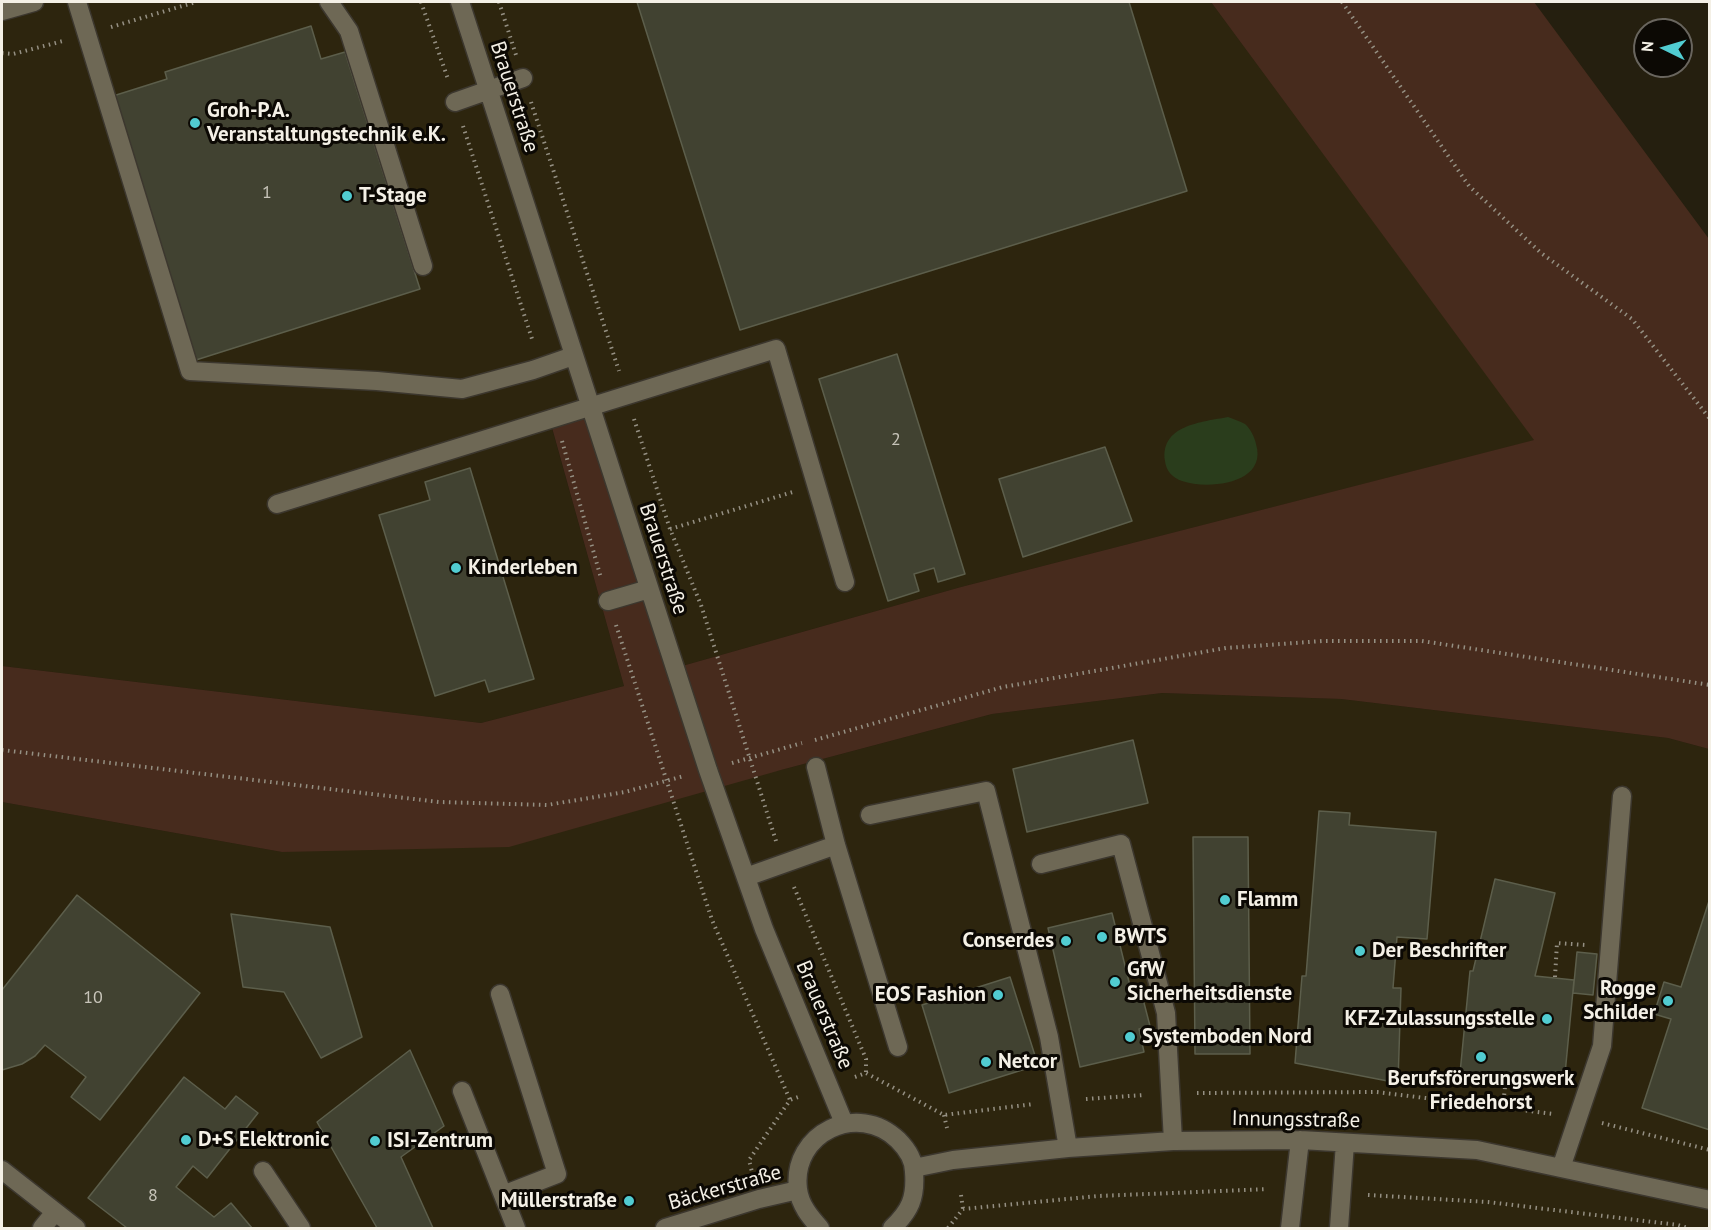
<!DOCTYPE html>
<meta charset="utf-8">
<style>
body{margin:0}
#map{position:relative;width:1711px;height:1230px;overflow:hidden;background:#251f0f;font-family:"PT Sans",sans-serif}
canvas{display:block}
.frame{position:absolute;inset:0;border:3px solid #f4f0e6;pointer-events:none}
.north{position:absolute;left:1633px;top:18px;width:60px;height:60px;box-sizing:border-box;background:#0c0904;border:2px solid #69655e;border-radius:50%;rotate:275deg;font-size:16px;font-weight:700;line-height:24px;text-align:center;color:#f4f0e6}
.north::after{content:'';display:block;margin:auto;width:21px;height:27px;background:#51ccd1;clip-path:polygon(50% 0,100% 100%,50% 72%,0 100%)}
</style>
<div id="map">
<canvas width="1711" height="1230"></canvas>
<div class="frame"></div>
<div class="north">N</div>
</div>
<script>
const g = document.querySelector('canvas').getContext('2d');
g.lineJoin = 'round';
function fill(path, color) {
  g.fillStyle = color;
  g.fill(path, 'evenodd');
}
function trace(path, color, width, dash) {
  g.strokeStyle = color;
  g.lineWidth = width;
  g.lineCap = dash ? 'butt' : 'round';
  g.setLineDash(dash || []);
  g.stroke(path);
}
function drawText(font, color, halo, rows, align = 'center') {
  g.font = font + ' "PT Sans",sans-serif';
  g.lineWidth = 6;
  g.setLineDash([]);
  g.textBaseline = 'middle';
  g.strokeStyle = halo;
  g.fillStyle = color;
  for (const [text, x, y, turn = 0] of rows) {
    g.save();
    g.translate(x, y);
    g.rotate((+turn || 0) * Math.PI / 180);
    g.textAlign = isNaN(turn) ? turn : align;
    if (halo) g.strokeText(text, 0, 0);
    g.fillText(text, 0, 0);
    g.restore();
  }
}
fill(new Path2D(`
 M2 2H1211L1535 440 961 587 675 668 549 418 624 686 481 723 2 666Z
 M1162 693 1341 699 1668 738 1709 749V1228H2V802L282 852 781 770 992 714Z`), '#2d250e');
fill(new Path2D(`
 M1211 2H1534L1709 239V749L1668 738 1341 699 1162 693 992 714 781 770 509 847 282 852 2 802V666L481 723 624 686 549 417 589 406 675 668 961 587 1534 440Z`), '#472b1d');
fill(new Path2D(`
 M1228 417C1233 419 1240 421 1245 424 1250 428 1255 438 1256 444 1268 484 1208 490 1182 481 1173 478 1166 471 1165 461 1160 425 1202 422 1228 417Z`), '#2a3d1c');
const building = new Path2D(`
 M637 2H1129L1187 191 740 330Z
 M311 26 321 59 345 52 420 289 196 360 113 96 167 79 165 72Z
 M897 354 965 574 938 582 934 568 914 574 919 591 888 601 819 379Z
 M1105 447 1132 521 1023 557 999 479Z
 M470 468 534 679 489 692 485 680 435 696 379 515 430 500 425 482Z
 M1133 740 1148 803 1027 832 1013 769Z
 M1319 811 1350 813 1349 825 1436 832 1427 939 1397 937 1393 988H1401L1398 1083 1295 1063 1302 976H1306Z
 M1193 837H1248L1250 1054H1195Z
 M1495 879 1555 893 1535 976 1574 980 1565 1074 1530 1071 1529 1080 1460 1073 1470 971H1473Z
 M77 895 200 993 100 1120 71 1097 86 1077 45 1045 35 1056 22 1064 2 1070V990Z
 M1710 898V1130L1642 1108 1671 1019 1654 1014 1664 982 1681 987Z
 M1112 913 1134 1002 1143 999 1150 1026 1139 1029 1144 1052 1080 1067 1048 928Z
 M231 914 330 927 362 1037 321 1058 284 992 243 987Z
 M1577 952 1597 954 1593 995 1573 993Z
 M1010 977 1038 1065 949 1093 922 1005Z
 M410 1050 444 1126 401 1157 433 1228H377L317 1122Z
 M184 1077 225 1109 236 1096 258 1113 207 1178 193 1166 176 1187 214 1217 231 1203 252 1228H127L88 1198Z`);
fill(building, '#414231');
trace(building, '#5c5e4b', 1.5);
const minor = new Path2D(`
 M77 2 190 371 377 381 462 389 533 370 573 356
 M329 2 349 31 423 266
 M460 2 708 770 764 929 844 1123
 M2 11 34 2
 M455 102 523 78
 M277 504 776 349 845 582
 M608 601 649 589
 M816 767 836 845 898 1047
 M870 815 986 791 1049 1037 1068 1148
 M1041 864 1121 844 1166 1013 1173 1141
 M746 877 836 845
 M500 994 557 1174 503 1195
 M462 1091 516 1228
 M914 1168 953 1160 1068 1148 1173 1141 1300 1140 1477 1150 1710 1200
 M1561 1168 1602 1046 1622 796
 M2 1170 76 1228
 M263 1171 301 1228
 M42 1228 55 1212
 M665 1228 759 1199 798 1190
 M820 1228C810 1217 800 1205 798 1189 791 1133 858 1101 898 1140 906 1148 914 1160 914 1172 916 1198 910 1211 892 1228
 M1290 1228 1300 1140
 M1339 1228 1345 1143`);
trace(minor, '#3c372e', 21);
trace(new Path2D(`
 M421 2 448 79
 M499 2 516 55
 M1342 2 1469 186 1541 253 1632 319 1710 419
 M111 27 196 2
 M2 53 13 54 63 41
 M531 102 619 371
 M463 126 533 342
 M634 419 670 529 701 605 776 841
 M562 441 601 578
 M670 529 793 492
 M616 625 712 920 790 1100
 M815 740 1003 687 1226 648 1322 641H1422L1710 685
 M2 750 439 802 547 805 625 792 684 776
 M732 763 802 743
 M794 887 866 1059V1073
 M1555 977 1557 943 1585 945
 M855 1077 866 1073 944 1115 1034 1104
 M1197 1093 1377 1092 1554 1114
 M1086 1099 1144 1095
 M1503 1107 1506 1077
 M944 1115 947 1128
 M1602 1123 1710 1150
 M753 1176 749 1160 790 1100 801 1096
 M961 1195 963 1209
 M1368 1195 1488 1202 1678 1225 1688 1228
 M948 1228 963 1209 1098 1196 1268 1189`), '#959083', 4, [1.5, 4.5]);
trace(minor, '#6e6855', 18);
for (const [x, y, r, color] of [
 [195,123,6,"#51ccd1"],
 [347,196,6,"#51ccd1"],
 [456,568,6,"#51ccd1"],
 [1225,900,6,"#51ccd1"],
 [1102,937,6,"#51ccd1"],
 [1066,941,6,"#51ccd1"],
 [1360,951,6,"#51ccd1"],
 [1115,982,6,"#51ccd1"],
 [998,995,6,"#51ccd1"],
 [1668,1001,6,"#51ccd1"],
 [1547,1019,6,"#51ccd1"],
 [1130,1037,6,"#51ccd1"],
 [1481,1057,6,"#51ccd1"],
 [986,1062,6,"#51ccd1"],
 [186,1140,6,"#51ccd1"],
 [375,1141,6,"#51ccd1"],
 [629,1201,6,"#51ccd1"]
]) {
  const dot = new Path2D();
  dot.arc(x, y, r, 0, 2 * Math.PI);
  g.fillStyle = color;
  g.fill(dot);
  trace(dot, '#0c0904', 2);
}
drawText('18px', '#c7c4b9', null, [
 ["1",267,193],
 ["2",896,440],
 ["10",93,998],
 ["8",153,1196]
]);
drawText('21px', '#f4f0e6', '#0c0904', [
 ["Brauerstraße",514,97,72],
 ["Brauerstraße",663,559,72],
 ["Brauerstraße",824,1015,67],
 ["Innungsstraße",1296,1120,1],
 ["Bäckerstraße",725,1188,-16]
]);
drawText('bold 21px', '#f4f0e6', '#0c0904', [
 ["Groh-P.A.",207,111],
 ["Veranstaltungstechnik e.K.",207,135],
 ["T-Stage",359,196],
 ["Kinderleben",468,568],
 ["Flamm",1237,900],
 ["BWTS",1114,937],
 ["Conserdes",1054,941,"right"],
 ["Der Beschrifter",1372,951],
 ["GfW",1127,970],
 ["Sicherheitsdienste",1127,994],
 ["Rogge",1656,989,"right"],
 ["Schilder",1656,1013,"right"],
 ["EOS Fashion",986,995,"right"],
 ["KFZ-Zulassungsstelle",1535,1019,"right"],
 ["Systemboden Nord",1142,1037],
 ["Netcor",998,1062],
 ["Berufsförerungswerk",1481,1079,"center"],
 ["Friedehorst",1481,1103,"center"],
 ["D+S Elektronic",198,1140],
 ["ISI-Zentrum",387,1141],
 ["Müllerstraße",617,1201,"right"]
], 'left');
</script>
